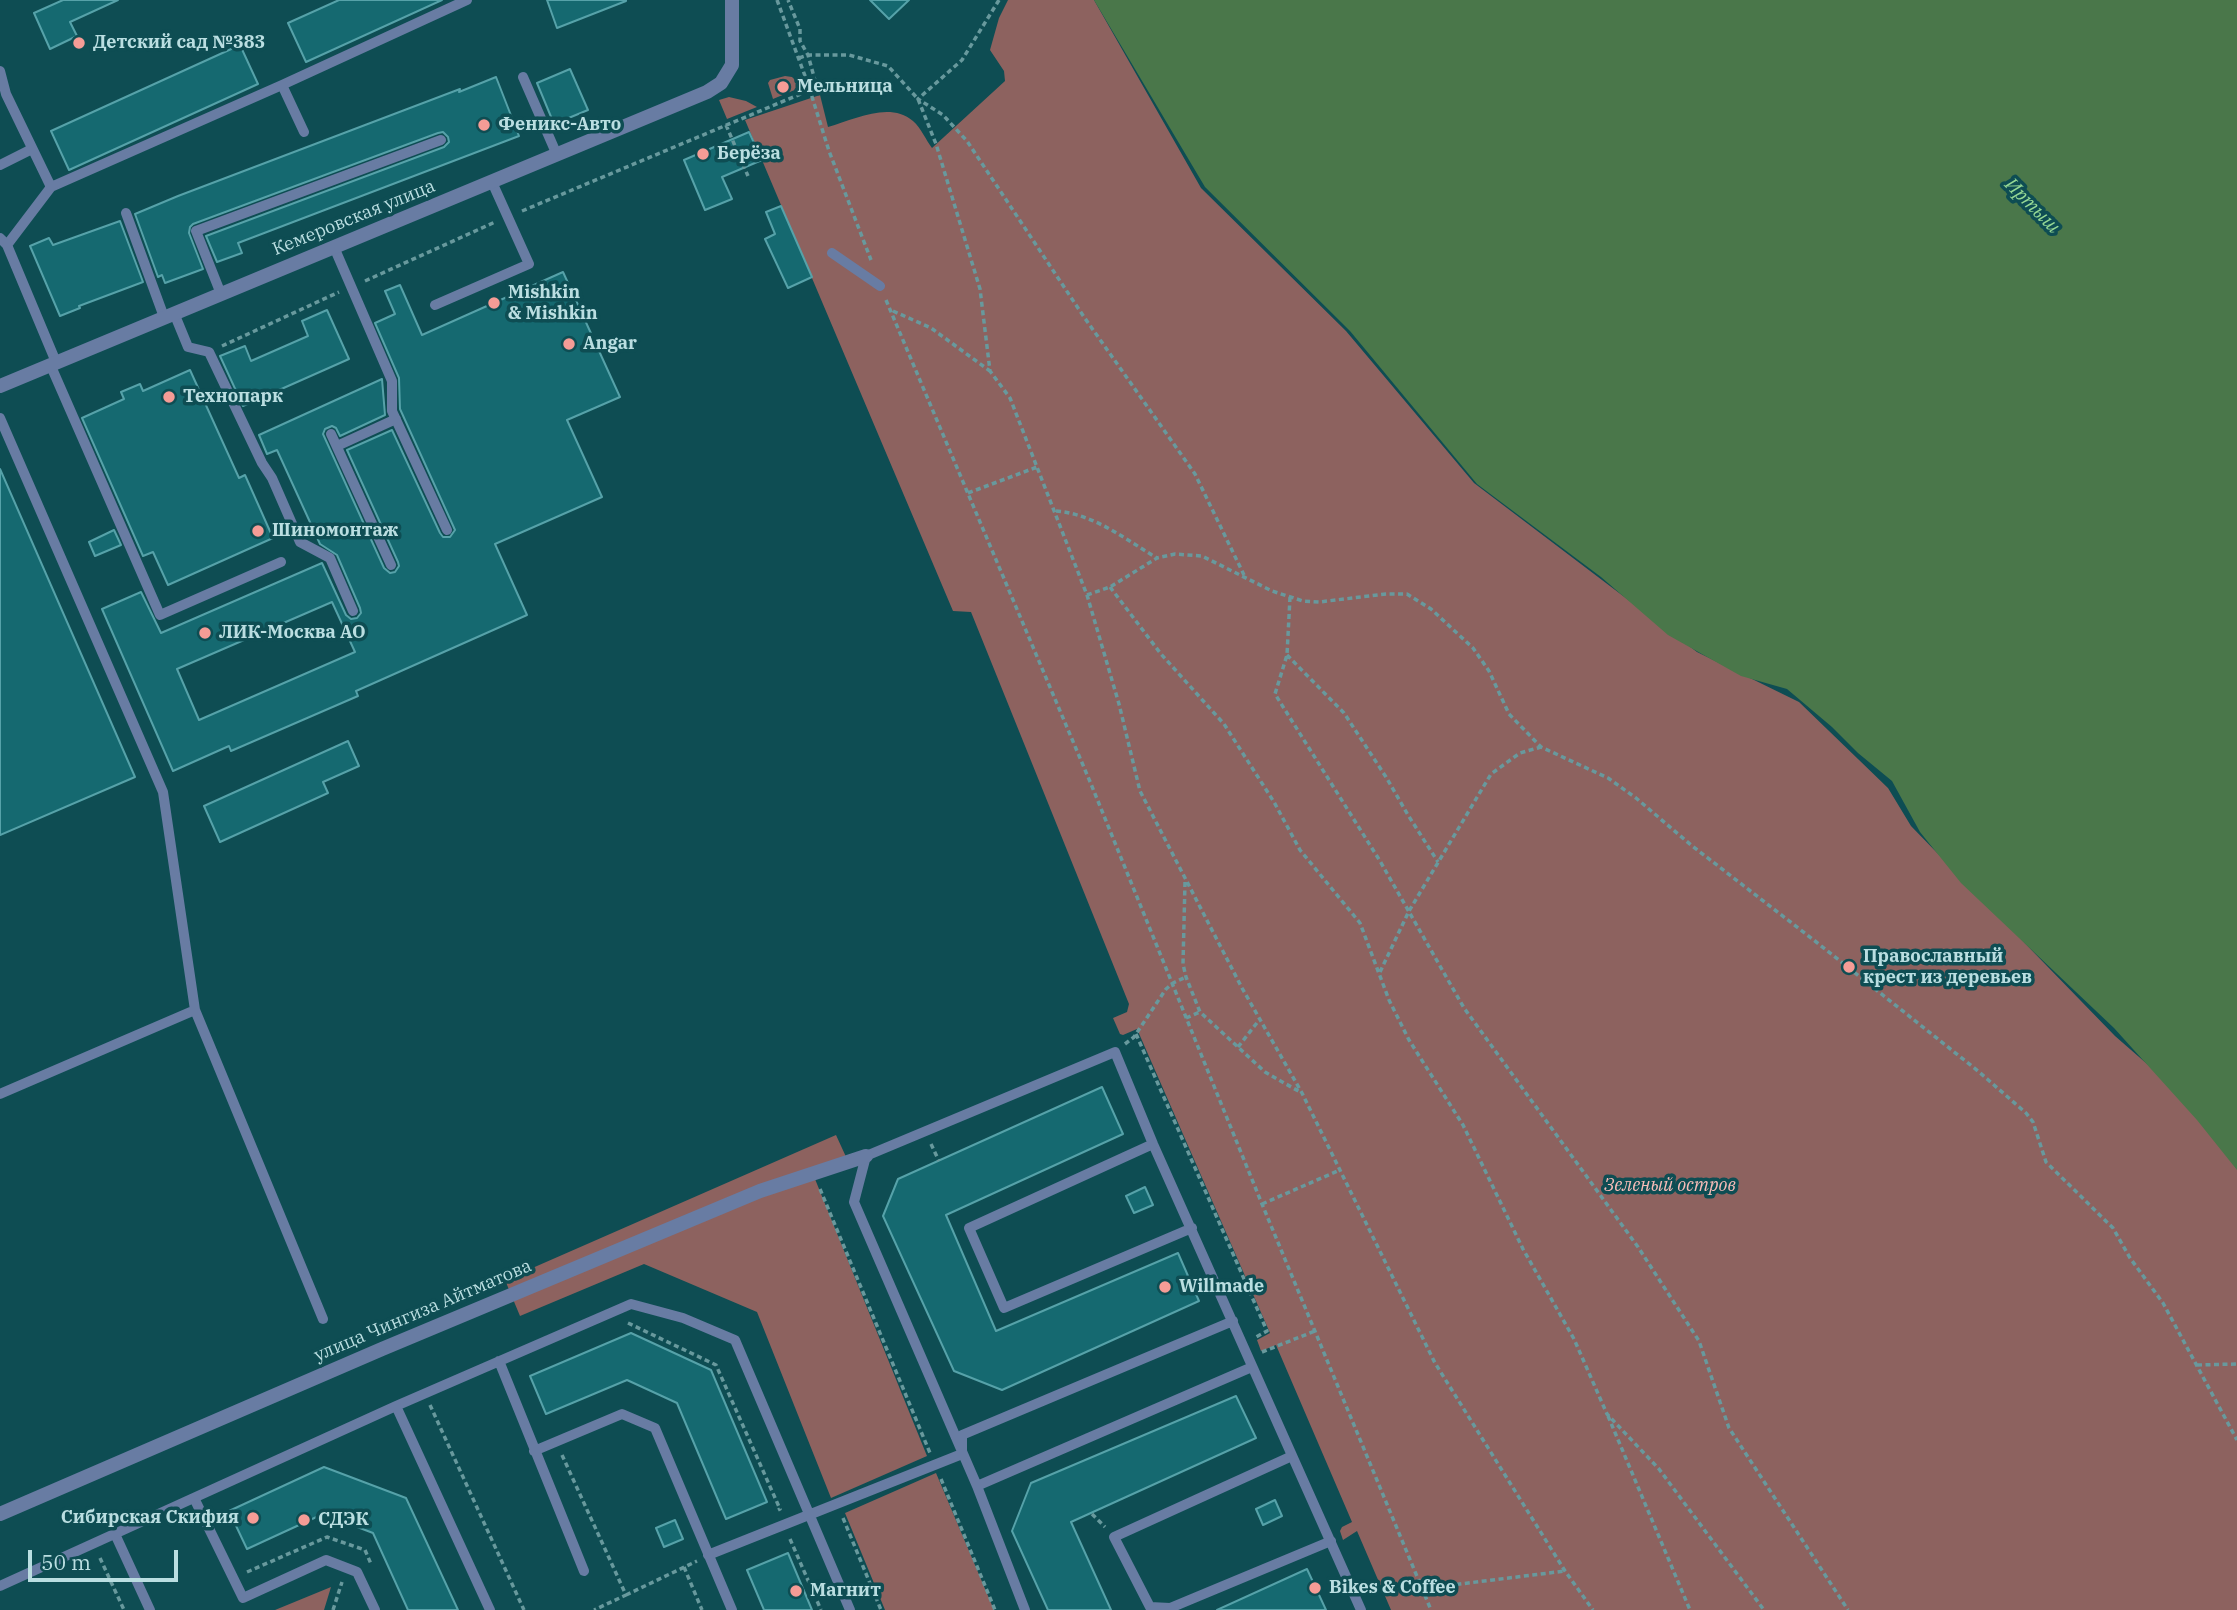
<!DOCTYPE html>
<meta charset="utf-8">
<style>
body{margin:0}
#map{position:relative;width:2237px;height:1610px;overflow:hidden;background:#0e4d53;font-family:"IBM Plex Serif",serif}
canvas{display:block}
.scale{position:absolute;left:28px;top:1550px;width:150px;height:32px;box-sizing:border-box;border:4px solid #badee1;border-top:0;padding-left:9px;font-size:21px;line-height:24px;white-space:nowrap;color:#badee1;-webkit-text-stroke:5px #0e4d53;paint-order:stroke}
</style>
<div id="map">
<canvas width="2237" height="1610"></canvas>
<div class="scale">50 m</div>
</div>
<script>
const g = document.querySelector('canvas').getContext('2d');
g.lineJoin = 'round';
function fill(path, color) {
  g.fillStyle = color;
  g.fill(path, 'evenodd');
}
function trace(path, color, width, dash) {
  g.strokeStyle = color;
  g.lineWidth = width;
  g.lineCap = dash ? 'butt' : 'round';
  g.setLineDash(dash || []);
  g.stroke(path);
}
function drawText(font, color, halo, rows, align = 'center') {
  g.font = font + ' "IBM Plex Serif",serif';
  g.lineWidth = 7;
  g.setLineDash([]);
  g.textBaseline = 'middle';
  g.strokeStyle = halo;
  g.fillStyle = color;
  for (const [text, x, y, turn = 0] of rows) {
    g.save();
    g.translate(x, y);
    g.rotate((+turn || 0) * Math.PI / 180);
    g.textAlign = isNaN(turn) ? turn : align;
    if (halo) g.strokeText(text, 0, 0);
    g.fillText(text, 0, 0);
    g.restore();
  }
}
fill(new Path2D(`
 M1008 0H1094L1201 188 1346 331 1474 483 1697 652 1799 702 1888 788 1911 826 2115 1036 2178 1091 2237 1164V1610H1391L1357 1531 1343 1540 1340 1531 1342 1527 1352 1522 1276 1345 1261 1351 1257 1340 1270 1333 1137 1029 1123 1035 1120 1034 1113 1018 1127 1012 1129 1004 971 612 953 611 745 120 820 95 828 127C854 120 889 101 913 121 921 128 926 140 932 148L1005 81 1004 71 990 50 999 18Z
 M785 76 792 77 796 81 797 89 773 99 768 83 770 80Z
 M729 97 746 101 757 107 727 119 719 100Z
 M836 1135 847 1159 815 1179 927 1456 831 1498 757 1312 644 1264 520 1316 505 1280Z
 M936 1473 994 1610H885L845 1513Z
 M331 1587 324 1610H275Z`), '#8d625f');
fill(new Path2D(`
 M1094 0H2237V1170L2197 1120 2114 1028 1961 883 1920 832 1892 781 1858 753 1832 727 1787 689 1741 676 1668 635 1601 577 1477 484 1350 331 1205 187Z`), '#4a774a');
const building = new Path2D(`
 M63 0H118L70 22 77 36 50 49 34 13Z
 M339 0H442L306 62 288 23Z
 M547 0H626V1L557 28Z
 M870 0H909L889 19Z
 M240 45 258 84 69 170 51 131Z
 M570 69 588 110 554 124 537 83Z
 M496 77 519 136 238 243 242 253 217 262 206 236 444 147 449 142 448 137 443 132 438 133 193 224 190 227 189 233 203 269 165 283 162 275 158 277 135 214 178 196 460 89 459 92Z
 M749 132 762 160 722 177 732 199 705 210 684 160Z
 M781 206 812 277 788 288 765 239 775 234 766 212Z
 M120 221 143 282 79 306 80 308 60 316 30 246 49 238 53 245Z
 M563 272 620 397 567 420 602 497 495 544 527 615 356 691 358 696 231 751 229 746 173 771 102 609 141 592 161 633 322 563 346 615 351 619 357 618 361 613 360 608 337 555 320 544 277 450 267 454 259 435 382 379 385 415 340 436 336 428 332 426 325 429 323 434 384 568 390 573 395 572 399 566 398 562 347 450 392 430 440 533 443 537H450L455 530 400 409 399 378 375 323 395 314 385 291 400 285 422 335ZM332 602 355 652 199 720 177 669Z
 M327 310 349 359 243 406 220 356 245 346 251 361 308 336 302 321Z
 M190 370 239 478 245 475 273 538 168 585 153 552 143 556 82 418 124 399 121 392 140 384 143 391Z
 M0 469 135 777 0 835Z
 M114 530 121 545 95 556 89 542Z
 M348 741 359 766 323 782 328 793 220 842 204 806Z
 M1102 1087 1123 1134 946 1215 996 1331 1178 1253 1199 1301 1002 1390 954 1371 883 1216 898 1179Z
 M1145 1187 1153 1205 1134 1213 1126 1196Z
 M631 1333 711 1370 767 1502 726 1519 677 1403 627 1380 546 1414 530 1376Z
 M1236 1396 1256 1438 1071 1522 1111 1610H1048L1012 1531 1031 1483Z
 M324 1467 406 1498 458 1610H408L373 1533 323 1514 247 1549 229 1511Z
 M1275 1500 1282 1516 1263 1525 1256 1509Z
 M675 1520 683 1539 664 1547 656 1528Z
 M788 1553 812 1610H764L747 1570Z
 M1307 1569 1326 1610H1217Z`);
fill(building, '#156970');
trace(building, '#56a2a9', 2);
trace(new Path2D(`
 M777 0 808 84 829 151 871 260
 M999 0 962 60 918 99 943 115 967 141 1084 317 1195 474 1244 575
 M799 58 808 55H849L888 66 918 99 936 144 980 289 990 371 1010 398 1087 595 1119 704 1140 791 1242 988 1302 1093 1435 1363 1565 1571 1593 1610
 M726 125 748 176
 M522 211 810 90 816 84 808 55 800 41V29L788 0
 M365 281 495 222
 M886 300 1091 784 1262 1204 1431 1610
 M893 311 931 328 990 371
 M222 346 339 292
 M968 493 1037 467
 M1056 511C1094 514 1125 539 1157 558
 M1110 587 1161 654 1224 724 1274 802 1300 850 1360 923 1389 1000 1409 1040 1463 1125 1523 1249 1574 1339 1607 1414 1659 1469 1764 1610
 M1087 595 1110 587 1157 558 1175 554 1202 556 1272 591 1303 601 1319 602 1386 594H1407L1431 609 1473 648 1489 671 1509 714 1541 747 1608 778 1636 798 1691 845 1815 941 1978 1071 2026 1113 2033 1122 2046 1162 2113 1228 2130 1258 2163 1303 2237 1440
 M1290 597 1287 655 1275 694 1380 861 1464 1008 1638 1247 1699 1341 1729 1428 1848 1610
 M1287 655 1344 713 1386 777 1408 815 1438 862
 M1185 882 1183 964 1186 977 1200 1012 1265 1072 1300 1092
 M1380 972 1409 911 1491 774 1520 753 1541 747
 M1186 1018 1200 1012
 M1136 1034 1267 1331 1256 1337
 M1125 1044 1134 1037 1166 989 1173 983 1186 977
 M1238 1047 1260 1019
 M931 1144 939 1161
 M820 1189 930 1453
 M1262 1204 1340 1170
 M628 1323 716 1365 780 1509 778 1510
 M1262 1352 1315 1331
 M2197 1365 2237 1364
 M430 1405 524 1610
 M1608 1416 1690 1610
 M562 1455 626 1595 594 1610
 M941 1479 995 1610
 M1092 1514 1105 1527
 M843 1518 881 1610
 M790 1539 821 1610
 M100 1558 124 1610
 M684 1567 702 1610
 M247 1572 327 1537 365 1550 371 1564
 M1424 1594 1444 1586 1565 1571
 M626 1595 697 1561
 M333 1610 342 1582`), '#68999d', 3.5, [5, 3.5]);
trace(new Path2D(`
 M0 71 6 94 51 187
 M523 77 557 155
 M282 85 304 132
 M0 165 32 149
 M126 213 164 317
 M0 238 7 245 56 362
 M7 245 51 187 282 85 467 0
 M334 247 392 381V411L447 530
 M832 253 880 286
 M221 294 196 231 441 140
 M435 305 529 264 492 182
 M174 313 188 347 209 352 262 463 272 478 300 542 330 558 353 611
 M50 364 160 615 281 562
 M0 418 163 792 195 1010 323 1319
 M331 434 391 565
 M337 446 396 419
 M0 1094 195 1010
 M1153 1144 969 1228 1004 1308 1192 1228
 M499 1361 584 1571
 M396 1406 490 1610
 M534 1451 622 1414 655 1428 732 1610
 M1292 1456 1114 1537 1150 1607 1170 1608 1331 1541
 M977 1486 1252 1367
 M194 1498 243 1598 326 1560 357 1572 375 1610
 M115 1534 150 1610
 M708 1555 962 1454V1435L1233 1321
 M0 1586 396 1406 631 1304 683 1318 735 1340 850 1610
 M1025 1610 977 1486 854 1202 866 1156 1115 1052 1153 1144 1361 1610`), '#687ca3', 10);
trace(new Path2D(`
 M0 386 707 92 721 83 732 65V0
 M0 1514 382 1349 760 1191 866 1156`), '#687ca3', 14);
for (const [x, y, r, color] of [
 [79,43,7,"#f59c96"],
 [783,87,7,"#f59c96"],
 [484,125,7,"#f59c96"],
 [703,154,7,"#f59c96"],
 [494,303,7,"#f59c96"],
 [569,344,7,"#f59c96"],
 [169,397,7,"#f59c96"],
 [258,531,7,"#f59c96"],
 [205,633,7,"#f59c96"],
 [1849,967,7,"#f59c96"],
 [1165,1287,7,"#f59c96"],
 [253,1518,7,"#f59c96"],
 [304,1520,7,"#f59c96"],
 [1315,1588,7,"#f59c96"],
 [796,1591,7,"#f59c96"]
]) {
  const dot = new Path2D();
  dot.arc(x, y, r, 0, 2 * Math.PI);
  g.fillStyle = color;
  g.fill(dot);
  trace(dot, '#0e4d53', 2.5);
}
drawText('bold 18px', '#badee1', '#0e4d53', [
 ["Детский сад №383",93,43],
 ["Мельница",797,87],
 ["Феникс-Авто",498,125],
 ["Берёза",717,154],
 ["Mishkin",508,293],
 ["& Mishkin",508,314],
 ["Angar",583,344],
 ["Технопарк",183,397],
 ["Шиномонтаж",272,531],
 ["ЛИК-Москва АО",219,633],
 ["Православный",1863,957],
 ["крест из деревьев",1863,978],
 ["Willmade",1179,1287],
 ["Сибирская Скифия",239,1518,"right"],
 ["СДЭК",318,1520],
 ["Bikes & Coffee",1329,1588],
 ["Магнит",810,1591]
], 'left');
drawText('18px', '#badee1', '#0e4d53', [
 ["Кемеровская улица",354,218,-22],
 ["улица Чингиза Айтматова",423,1311,-23]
]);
drawText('italic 18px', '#f8bcb8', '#0e4d53', [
 ["Зеленый остров",1670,1186]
]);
drawText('italic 19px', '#95d894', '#0e4d53', [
 ["Иртыш",2032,206,45]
]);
</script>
